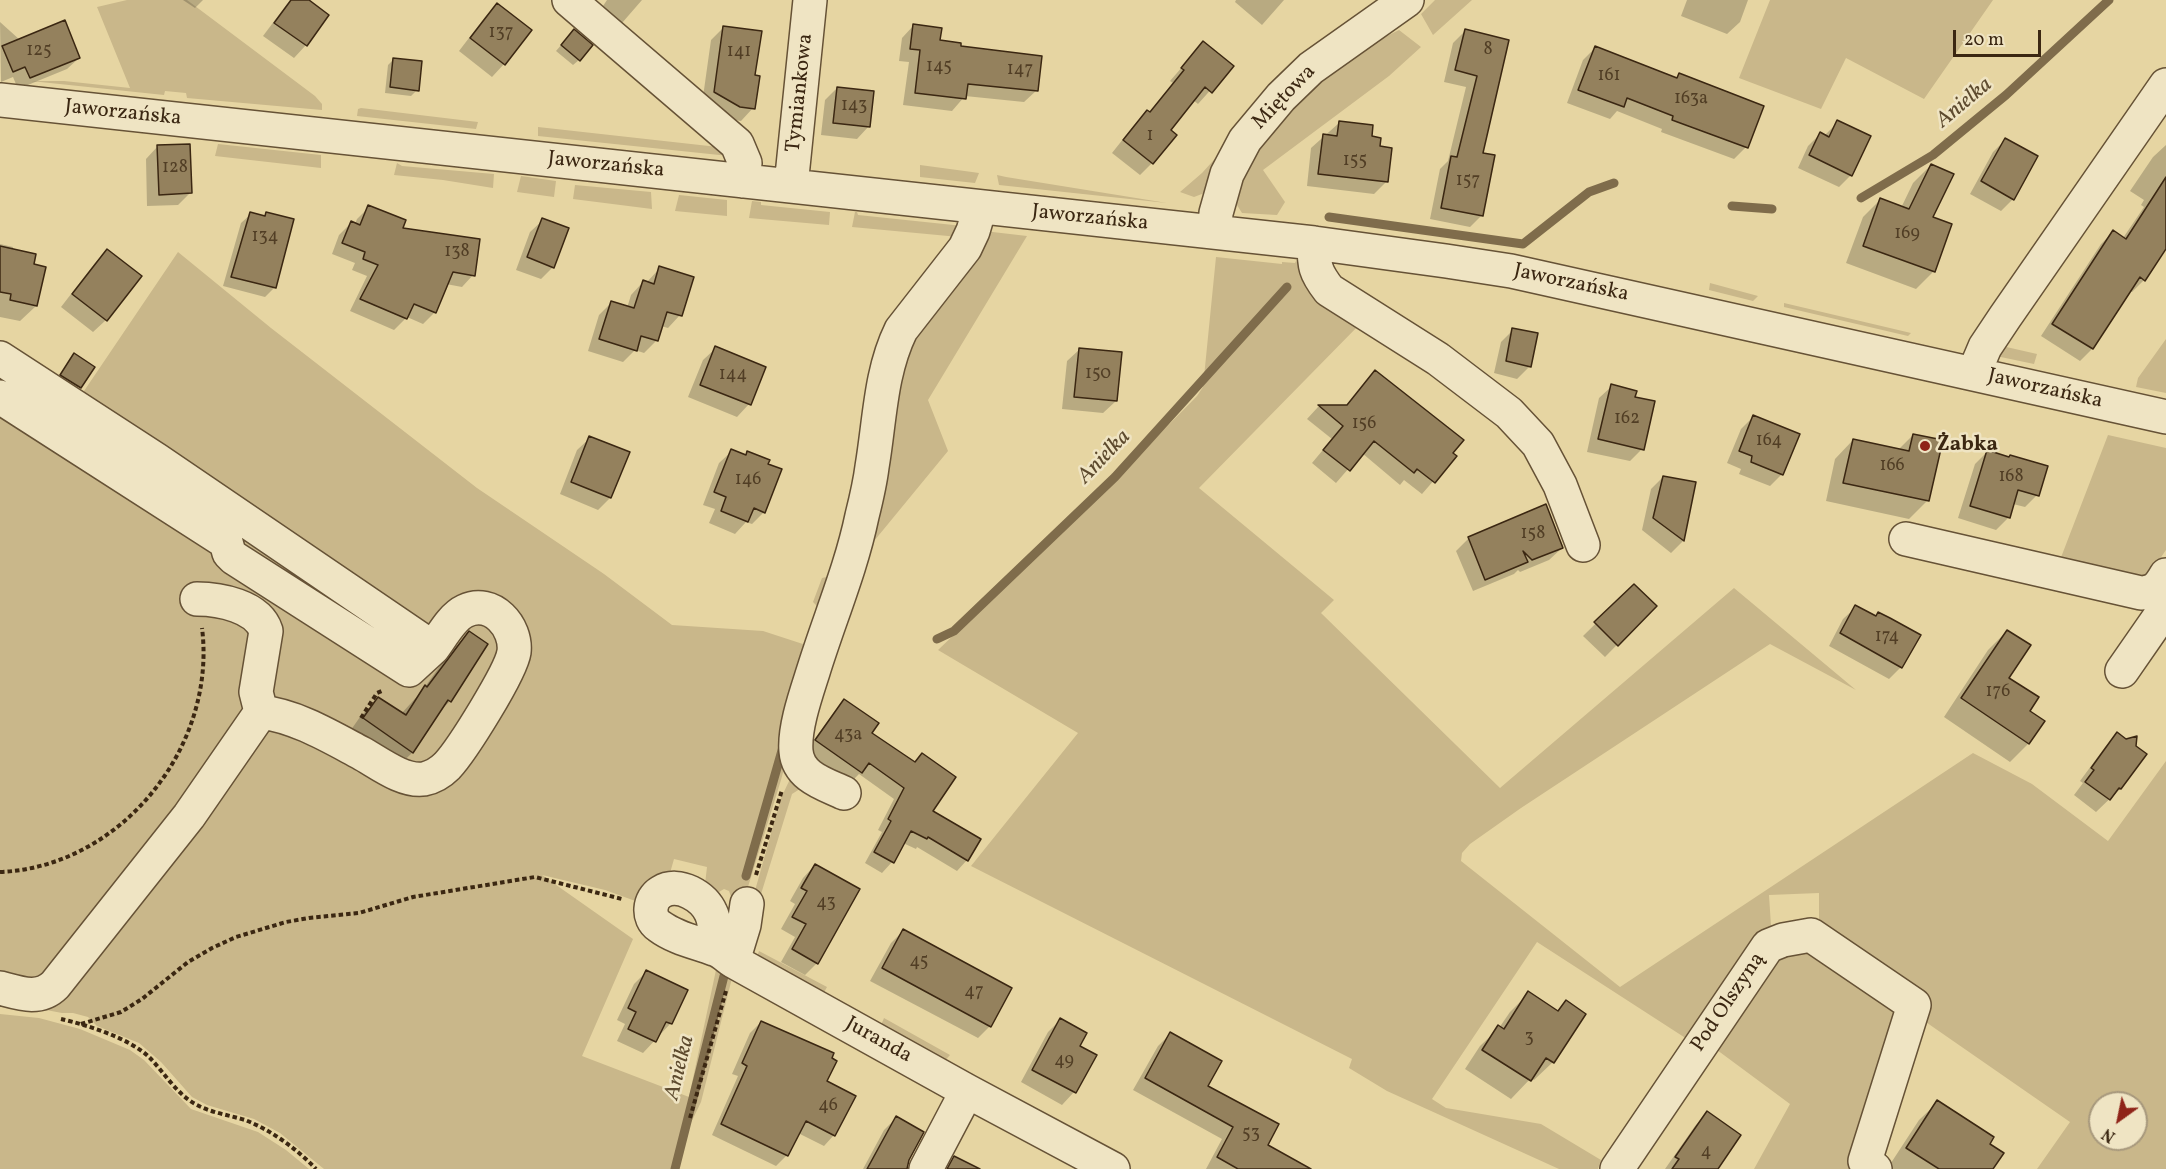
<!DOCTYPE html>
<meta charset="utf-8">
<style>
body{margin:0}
#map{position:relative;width:2166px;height:1169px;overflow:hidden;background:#e6d5a2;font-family:Vollkorn,serif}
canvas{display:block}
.north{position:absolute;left:2088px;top:1091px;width:60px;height:60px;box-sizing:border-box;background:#efe4c3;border:2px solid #a7987c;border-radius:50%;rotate:213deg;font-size:16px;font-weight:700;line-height:24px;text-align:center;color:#3b2712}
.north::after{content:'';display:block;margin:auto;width:21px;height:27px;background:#8f2418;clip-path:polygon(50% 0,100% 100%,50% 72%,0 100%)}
.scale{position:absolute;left:1953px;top:30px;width:88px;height:27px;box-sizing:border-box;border:3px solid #3b2712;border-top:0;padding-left:8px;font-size:18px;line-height:21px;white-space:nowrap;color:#3b2712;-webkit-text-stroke:4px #efe4c3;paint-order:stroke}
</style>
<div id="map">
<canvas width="2166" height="1169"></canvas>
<div class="north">N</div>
<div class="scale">20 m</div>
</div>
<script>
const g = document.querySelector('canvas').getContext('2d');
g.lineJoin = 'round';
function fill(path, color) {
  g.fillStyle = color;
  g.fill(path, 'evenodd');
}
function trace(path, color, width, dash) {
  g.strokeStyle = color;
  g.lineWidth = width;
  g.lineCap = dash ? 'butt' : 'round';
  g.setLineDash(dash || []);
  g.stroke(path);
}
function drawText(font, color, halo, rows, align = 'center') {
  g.font = font + ' Vollkorn,serif';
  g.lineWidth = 5;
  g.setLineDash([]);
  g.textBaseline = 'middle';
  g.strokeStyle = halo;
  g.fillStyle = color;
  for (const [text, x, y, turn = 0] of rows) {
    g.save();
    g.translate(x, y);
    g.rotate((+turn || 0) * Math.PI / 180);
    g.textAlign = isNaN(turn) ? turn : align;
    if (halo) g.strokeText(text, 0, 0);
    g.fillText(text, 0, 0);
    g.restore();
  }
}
fill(new Path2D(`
 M127 0H187L315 96 322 104V110L187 98 186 93 165 91 164 95 31 81H64L130 88 97 7Z
 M1435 0H1472L1433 35 1421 14Z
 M1770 0H1993L1924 99 1846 58 1821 109 1739 78Z
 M1399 30 1421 47 1389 76 1263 170 1285 202 1277 215 1242 213 1237 205 1235 196 1252 149 1343 58Z
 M361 108 478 122 476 129 357 116 358 109Z
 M538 127 727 148 729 156 538 136Z
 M218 144 321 155V168L215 156Z
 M1222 151 1207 192 1194 197 1180 192 1202 173Z
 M397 163 402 166 494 174 493 188 443 180 394 175Z
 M920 165 972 172 979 173 975 183 920 177Z
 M997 175 1006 177 1167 203 999 185Z
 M521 176 556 181 554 197 517 192Z
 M575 185 651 192 652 209 573 199Z
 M679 195 727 200V216L675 211Z
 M752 201 761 202V205L830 212 829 225 749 218Z
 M855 212H857L858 215 963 226 959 237 852 227Z
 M984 231 1027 236 928 400 948 451 865 552 893 366Z
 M178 252 271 328 477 488 604 574 672 625 763 631 809 646 822 611 813 602 822 578 835 575 781 780 743 903 735 908 729 891 724 889 719 892H712L705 884 707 867 674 859 670 873 641 903 605 890 542 875 633 939 582 1056 689 1097 716 970 661 942 717 963 732 978 701 1102 687 1131 678 1169H324L280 1133 254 1119 207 1105 192 1097 161 1062 139 1043 97 1026 88 1017 73 1013H62L41 1009 0 981V341L82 394Z
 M1216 257 1282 264V262L1295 263 1296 261 1308 280 1362 322 1199 488 1334 600 1321 613 1500 788 1734 588 1856 690 1770 644 1521 808 1470 844 1462 853 1461 861 1620 987 1973 753 2032 784 2108 841 2166 761V1169H2037L2070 1122 1920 1018 1926 994 1819 923V893L1769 895 1771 926 1687 1039 1537 942 1432 1099 1446 1108 1541 1124 1601 1160 1598 1169H1559L1387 1091 1349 1068 1352 1059 971 866 1078 733 938 650 1087 508 1197 396 1203 387ZM2100 1103H2136V1139H2100Z
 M1710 283 1758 296 1753 301 1709 290Z
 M1784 303 1911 333 1908 336 1784 307Z
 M2166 339V393L2136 387 2138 378Z
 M2002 346 2037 354 2034 364 1996 356Z
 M2108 435 2166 448V550L2146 579 2060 560Z
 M791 777 803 787 792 794 757 907 751 905 781 798Z
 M1811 945 1898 1010 1856 1169H1754L1790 1104 1713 1047 1788 948Z
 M759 951 827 987 821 998 757 957Z
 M0 1014 39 1018 80 1029 130 1050 144 1060 191 1109 258 1132 286 1150 309 1169H0Z
 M884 1018 950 1055 943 1063 879 1030Z`), '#c9b78a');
fill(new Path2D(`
 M183 0H203L195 8Z
 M290 0H306V45L294 58 263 36Z
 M607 0H642L622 23 601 9Z
 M1236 0H1284L1262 25 1235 2Z
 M1687 0H1748L1740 22 1727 34 1681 16Z
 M497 5 504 64 492 77 459 51 485 17Z
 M0 22 20 40 79 58 67 69 18 89 13 77 1 82Z
 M914 25 938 41 959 47 1037 90 1024 102 965 96 952 111 903 105 909 62 899 61 902 38Z
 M724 27 753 76V108L741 121 727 119 702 104 711 40Z
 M1465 31 1508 41 1481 154 1482 215 1470 227 1430 219 1440 169 1448 161 1466 87 1444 82 1453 43Z
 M568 37 579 60 573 65 556 51Z
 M1203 43 1232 66 1198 104 1193 100 1169 130 1152 163 1140 175 1112 153 1135 124 1147 112 1149 113 1173 83 1170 81Z
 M1595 48 1676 78 1679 75 1746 147 1734 159 1661 132 1662 129 1617 111 1610 119 1567 103 1583 60Z
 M394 59 417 90 411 96 385 93 388 65Z
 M837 88 869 126 857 139 821 135 825 100Z
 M1838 122 1851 175 1839 187 1798 168 1808 146 1820 134 1824 136Z
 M1339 123 1370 138 1378 148 1386 182 1374 194 1307 186 1311 148Z
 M2005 140 2013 199 2001 211 1970 194 1993 152Z
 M2166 145V247L2144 280 2132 292 2129 291 2092 349 2080 361 2041 336 2101 244 2113 232 2123 238 2144 207 2141 205 2144 200 2130 191 2153 157Z
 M158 146 190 193 178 205 147 206 146 159Z
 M1931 165 1934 271 1916 289 1846 263 1863 217 1880 200 1901 208 1913 183Z
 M369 207 473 275 462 287 446 284 435 312 423 324 407 317 394 330 350 311 367 276 352 270 355 263 332 254 339 235 351 223 355 224 357 219Z
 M251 214 264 217 267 214 275 287 265 297 223 286 241 223Z
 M543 220 553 267 541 279 516 270 530 232Z
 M0 244 13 247V251L32 265 44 268 36 306 20 321 0 317Z
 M107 251 139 276 106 320 93 332 61 307 95 263Z
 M660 268 680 315 668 328 661 326 656 341 644 353 635 350 623 362 588 351 599 315 611 303 627 308 631 295 643 282 646 283Z
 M1513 330 1529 367 1517 379 1494 373 1501 342Z
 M716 348 765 367 749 404 737 417 688 397 703 360Z
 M1080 349 1116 401 1103 413 1062 409 1067 361Z
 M74 355 93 367 74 393 55 381Z
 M1375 372 1455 456 1422 494 1404 480 1400 485 1362 453 1336 483 1312 463 1332 439 1307 419 1318 407H1345Z
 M1612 386 1634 398 1642 449 1630 461 1587 452 1599 398Z
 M1753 417 1782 474 1770 486 1739 474 1741 469 1727 463 1741 429Z
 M1913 435 1928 500 1909 519 1826 501 1835 459 1853 440 1898 450Z
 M590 438 610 498 598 510 560 494 577 450Z
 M732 451 745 456 748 453 764 512 752 524 746 522 735 534 709 523 715 509 703 505 719 463Z
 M1987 452 2037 495 2025 507 2013 504 2009 517 1996 530 1958 518 1975 464Z
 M1663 477 1695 483 1683 541 1671 553 1642 530 1651 489Z
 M1469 538 1562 548 1549 560 1520 572 1518 570 1514 574 1473 591 1456 551Z
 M1634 586 1655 606 1605 657 1583 636Z
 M1856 607 1875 617 1878 614 1901 667 1889 679 1829 646 1843 619Z
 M2007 631V678L2028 712 2043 721 2028 744 2010 762 1944 717 1988 650Z
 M469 633 450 701 439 712 412 753 393 771 346 737 360 717 378 699 401 714 422 691 450 652Z
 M844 701 967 860 957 871 917 847 916 849 903 843 892 862 882 873 865 863 882 832 878 830 894 799 859 774 850 783 806 751 834 712Z
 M2117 734 2145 754 2120 789 2096 812 2074 795 2083 783 2080 781 2105 747Z
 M815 865 817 963 805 975 781 962 795 937 781 929 795 904 790 901 803 878Z
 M903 931 990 1026 978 1038 870 981 891 943Z
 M646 972 671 1023 643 1053 617 1041 625 1024 617 1020 634 984Z
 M1529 993 1556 1012 1566 1002 1553 1062 1534 1080 1531 1078 1511 1099 1465 1069 1480 1046 1499 1028 1510 1012Z
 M1060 1020 1078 1046 1095 1055 1074 1092 1062 1105 1021 1082 1048 1032Z
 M761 1022 825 1082 834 1135 824 1146 798 1133 787 1155 776 1166 712 1135 738 1076 732 1074 750 1033Z
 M1170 1034 1206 1086 1266 1146 1285 1169H1206L1222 1139 1133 1090 1158 1046Z
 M1938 1102 1988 1144 1991 1169H1893L1889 1166 1919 1120Z
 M1707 1113 1716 1169H1665L1695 1126Z
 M896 1118 908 1160 906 1169H863L884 1130Z`), '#0003');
trace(new Path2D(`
 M1861 198 1933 155 2006 95 2109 0
 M1732 206 1772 209
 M1329 217 1523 244 1589 192 1614 183
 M937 639 954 631 1115 477 1287 287
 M746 876 783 747
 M675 1169 724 976`), '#7f6c4b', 9);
const building = new Path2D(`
 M291 0H309L329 15 307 46 274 23Z
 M497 3 532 30 505 65 470 38Z
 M65 20 80 58 30 78 25 67 13 72 2 46Z
 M913 24 942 28 940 40 961 43V46L1042 56 1038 91 968 84 966 99 915 93 920 50 910 49Z
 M723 26 762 31 755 75 760 76 755 109 740 107 714 92Z
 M574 29 593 45 580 61 561 45Z
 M1465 29 1509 40 1483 153 1495 155 1483 216 1441 208 1451 156 1457 157 1477 76 1455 70Z
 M1203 41 1234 66 1212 93 1205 87 1171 130 1177 135 1153 164 1123 140 1147 110 1150 112 1184 70 1181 68Z
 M1595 46 1677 78 1679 73 1764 106 1748 148 1672 120 1673 116 1627 98 1624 107 1578 90Z
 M393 58 422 61 419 91 390 87Z
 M837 87 874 91 870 127 833 123Z
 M1837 120 1871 136 1852 176 1809 155 1820 132 1829 137Z
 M1339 121 1373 125 1372 136 1381 138 1380 146 1392 148 1388 182 1318 174 1323 134 1337 136Z
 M2005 138 2038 156 2014 200 1981 181Z
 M190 144 192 193 159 195 157 145Z
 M1931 164 1954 174 1933 217 1952 224 1935 272 1863 246 1880 198 1909 209Z
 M2166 177V249L2145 281 2140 277 2093 349 2052 324 2113 230 2126 239Z
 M368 205 406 220 403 228 480 239 475 276 453 272 436 313 414 304 407 319 360 299 378 265 363 259 365 252 342 243 351 221 360 225Z
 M250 212 265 216 266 212 294 219 276 288 231 277Z
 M542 218 569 228 554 268 527 257Z
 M0 246 36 254 34 264 46 267 37 306 10 300 11 294 0 292Z
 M107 249 142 276 107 321 72 294Z
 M659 266 694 277 682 316 667 312 658 341 641 336 637 351 599 339 611 301 634 308 643 280 654 284Z
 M1512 328 1538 333 1531 367 1506 361Z
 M715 346 766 367 751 405 700 385Z
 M1079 348 1122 352 1117 401 1074 397Z
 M74 353 95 367 81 388 60 375Z
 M1375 370 1464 440 1453 453 1457 456 1435 483 1417 469 1414 473 1374 441 1350 471 1323 450 1343 426 1318 405H1347Z
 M1611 384 1637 391 1635 397 1655 401 1644 450 1598 439Z
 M1753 415 1800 434 1783 475 1751 462 1752 456 1739 451Z
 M1913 434 1943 440 1929 501 1843 483 1853 439 1909 451Z
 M589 436 630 452 611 498 571 482Z
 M731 449 746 455 747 451 770 460 768 464 782 469 765 513 754 508 748 522 721 511 726 497 714 492Z
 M1987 450 2009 457 2010 455 2048 466 2039 496 2018 490 2010 518 1970 506Z
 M1663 476 1696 482 1684 541 1653 518Z
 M1546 504 1563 548 1532 560 1523 551 1528 562 1485 580 1468 537Z
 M1634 584 1657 606 1618 646 1594 622Z
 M1855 605 1876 616 1878 612 1890 618 1921 635 1902 668 1840 633Z
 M2007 630 2031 645 2009 678 2039 697 2030 711 2045 721 2029 744 1961 698Z
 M469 631 488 644 451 702 448 700 413 753 363 718 378 697 406 715 425 685 427 687Z
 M844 699 879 723 872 733 915 762 922 753 956 777 933 811 981 839 968 861 928 837 927 839 911 831 894 863 874 852 891 821 888 819 904 788 869 763 862 773 815 740Z
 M2117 732 2126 739 2137 736 2136 746 2147 754 2121 789 2119 788 2110 800 2085 782 2094 770 2091 768Z
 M815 864 860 889 818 964 792 949 806 924 792 917 807 891 801 888Z
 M903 929 1012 988 991 1027 882 968Z
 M646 970 688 990 672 1024 666 1022 656 1042 628 1029 636 1012 628 1008Z
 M1528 991 1558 1011 1566 1000 1586 1014 1554 1063 1546 1058 1531 1081 1482 1050 1498 1025 1504 1029Z
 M1060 1018 1087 1033 1080 1046 1097 1055 1076 1093 1032 1070Z
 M761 1021 834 1053 832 1058 837 1061 827 1081 856 1096 835 1136 806 1121 788 1156 721 1124 747 1066 742 1063Z
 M1170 1032 1222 1061 1208 1086 1279 1124 1268 1145 1311 1169H1238L1217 1157 1233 1127 1145 1078Z
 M1937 1100 1994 1137 1990 1144 2004 1153 1993 1169H1939L1906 1148Z
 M1707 1111 1741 1135 1718 1169H1672L1679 1159 1675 1157Z
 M896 1116 924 1132 909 1160 907 1169H867Z
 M954 1156 980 1169H947Z`);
fill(building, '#94815d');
trace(building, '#3b2712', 1.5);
const minor = new Path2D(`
 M569 0 737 144 745 163 743 181
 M0 100 1314 243 1446 261 1511 271 2166 417
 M791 186 810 0
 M1215 232 1216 213 1227 174 1245 140 1281 97 1311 68 1407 0
 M1314 243C1314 266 1315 272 1329 290L1438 359 1509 413 1538 444 1560 485 1583 545
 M0 358 157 460 433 648C442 636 452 617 465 611 492 598 517 627 514 652 511 672 462 750 447 766 441 772 433 777 424 779 403 782 379 763 361 753 331 737 296 716 261 712L189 816 55 985C39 1001 19 993 0 988
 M1974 373 1985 347 2005 317 2166 85
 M0 397 226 542 229 553 234 558 409 670 433 648
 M1906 539 2141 593C2155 592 2159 587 2166 575
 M197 599C219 599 258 606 266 631L256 692 261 712
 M2122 671 2163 612 2165 596 2159 587
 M844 793C825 784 798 777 796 751 794 728 806 694 813 672 829 620 851 569 862 516 866 500 870 483 872 467 880 420 880 373 901 330L965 248 973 231 980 207
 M716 949C715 938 716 923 711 913 704 897 679 881 661 892 649 899 647 918 659 926 675 938 695 942 714 949 721 951 727 957 733 961L967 1091 1113 1169
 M733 961 744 925 747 904
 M926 1169 967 1091
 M1617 1169 1768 946 1783 940 1811 935 1914 1005 1865 1161 1875 1169`);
trace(minor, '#665236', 36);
trace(new Path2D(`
 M361 718 377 693 384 690
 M0 872C121 867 217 747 202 628
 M756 875 782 790
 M61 1019C87 1025 129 1038 149 1057 164 1072 177 1095 197 1105 212 1113 229 1115 245 1120 271 1130 297 1149 316 1169
 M81 1024 121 1012 142 999 188 962 212 948 236 937 286 922 309 918 359 913 413 897 535 877 622 899
 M690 1118 726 991`), '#3b2712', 4, [4.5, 3]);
trace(minor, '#efe4c3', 33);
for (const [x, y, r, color] of [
 [1925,446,6,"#8f2418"]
]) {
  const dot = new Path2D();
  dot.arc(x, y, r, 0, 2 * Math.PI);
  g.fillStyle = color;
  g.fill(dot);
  trace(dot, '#efe4c3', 2);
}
drawText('18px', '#513e25', null, [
 ["137",501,34],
 ["8",1488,51],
 ["125",39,52],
 ["141",739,53],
 ["145",939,68],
 ["147",1020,71],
 ["161",1609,77],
 ["163a",1691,100],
 ["143",854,107],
 ["1",1150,137],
 ["155",1355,162],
 ["128",175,169],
 ["157",1468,182],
 ["169",1907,235],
 ["134",265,238],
 ["138",457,253],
 ["150",1098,375],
 ["144",733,376],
 ["162",1627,420],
 ["156",1364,425],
 ["164",1769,442],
 ["166",1892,467],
 ["168",2011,478],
 ["146",748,481],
 ["158",1533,535],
 ["174",1887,638],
 ["176",1998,693],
 ["43a",848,736],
 ["43",826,904],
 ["45",919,963],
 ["47",974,993],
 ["3",1529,1039],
 ["49",1064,1062],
 ["46",828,1107],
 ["53",1251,1135],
 ["4",1706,1153]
]);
drawText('21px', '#3b2712', '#efe4c3', [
 ["Tymiankowa",801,93,-84],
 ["Miętowa",1285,98,-46],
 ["Jaworzańska",123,114,6],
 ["Jaworzańska",606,166,6],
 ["Jaworzańska",1090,219,6],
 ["Jaworzańska",1571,284,12],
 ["Jaworzańska",2045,390,13],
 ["Pod Olszyną",1729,1003,-56],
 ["Juranda",878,1041,29]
]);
drawText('bold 21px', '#3b2712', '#efe4c3', [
 ["Żabka",1937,446]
], 'left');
drawText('italic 22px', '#5d4a2e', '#efe4c3', [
 ["Anielka",1965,104,-40],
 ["Anielka",1105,458,-46],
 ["Anielka",681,1068,-76]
]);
</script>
